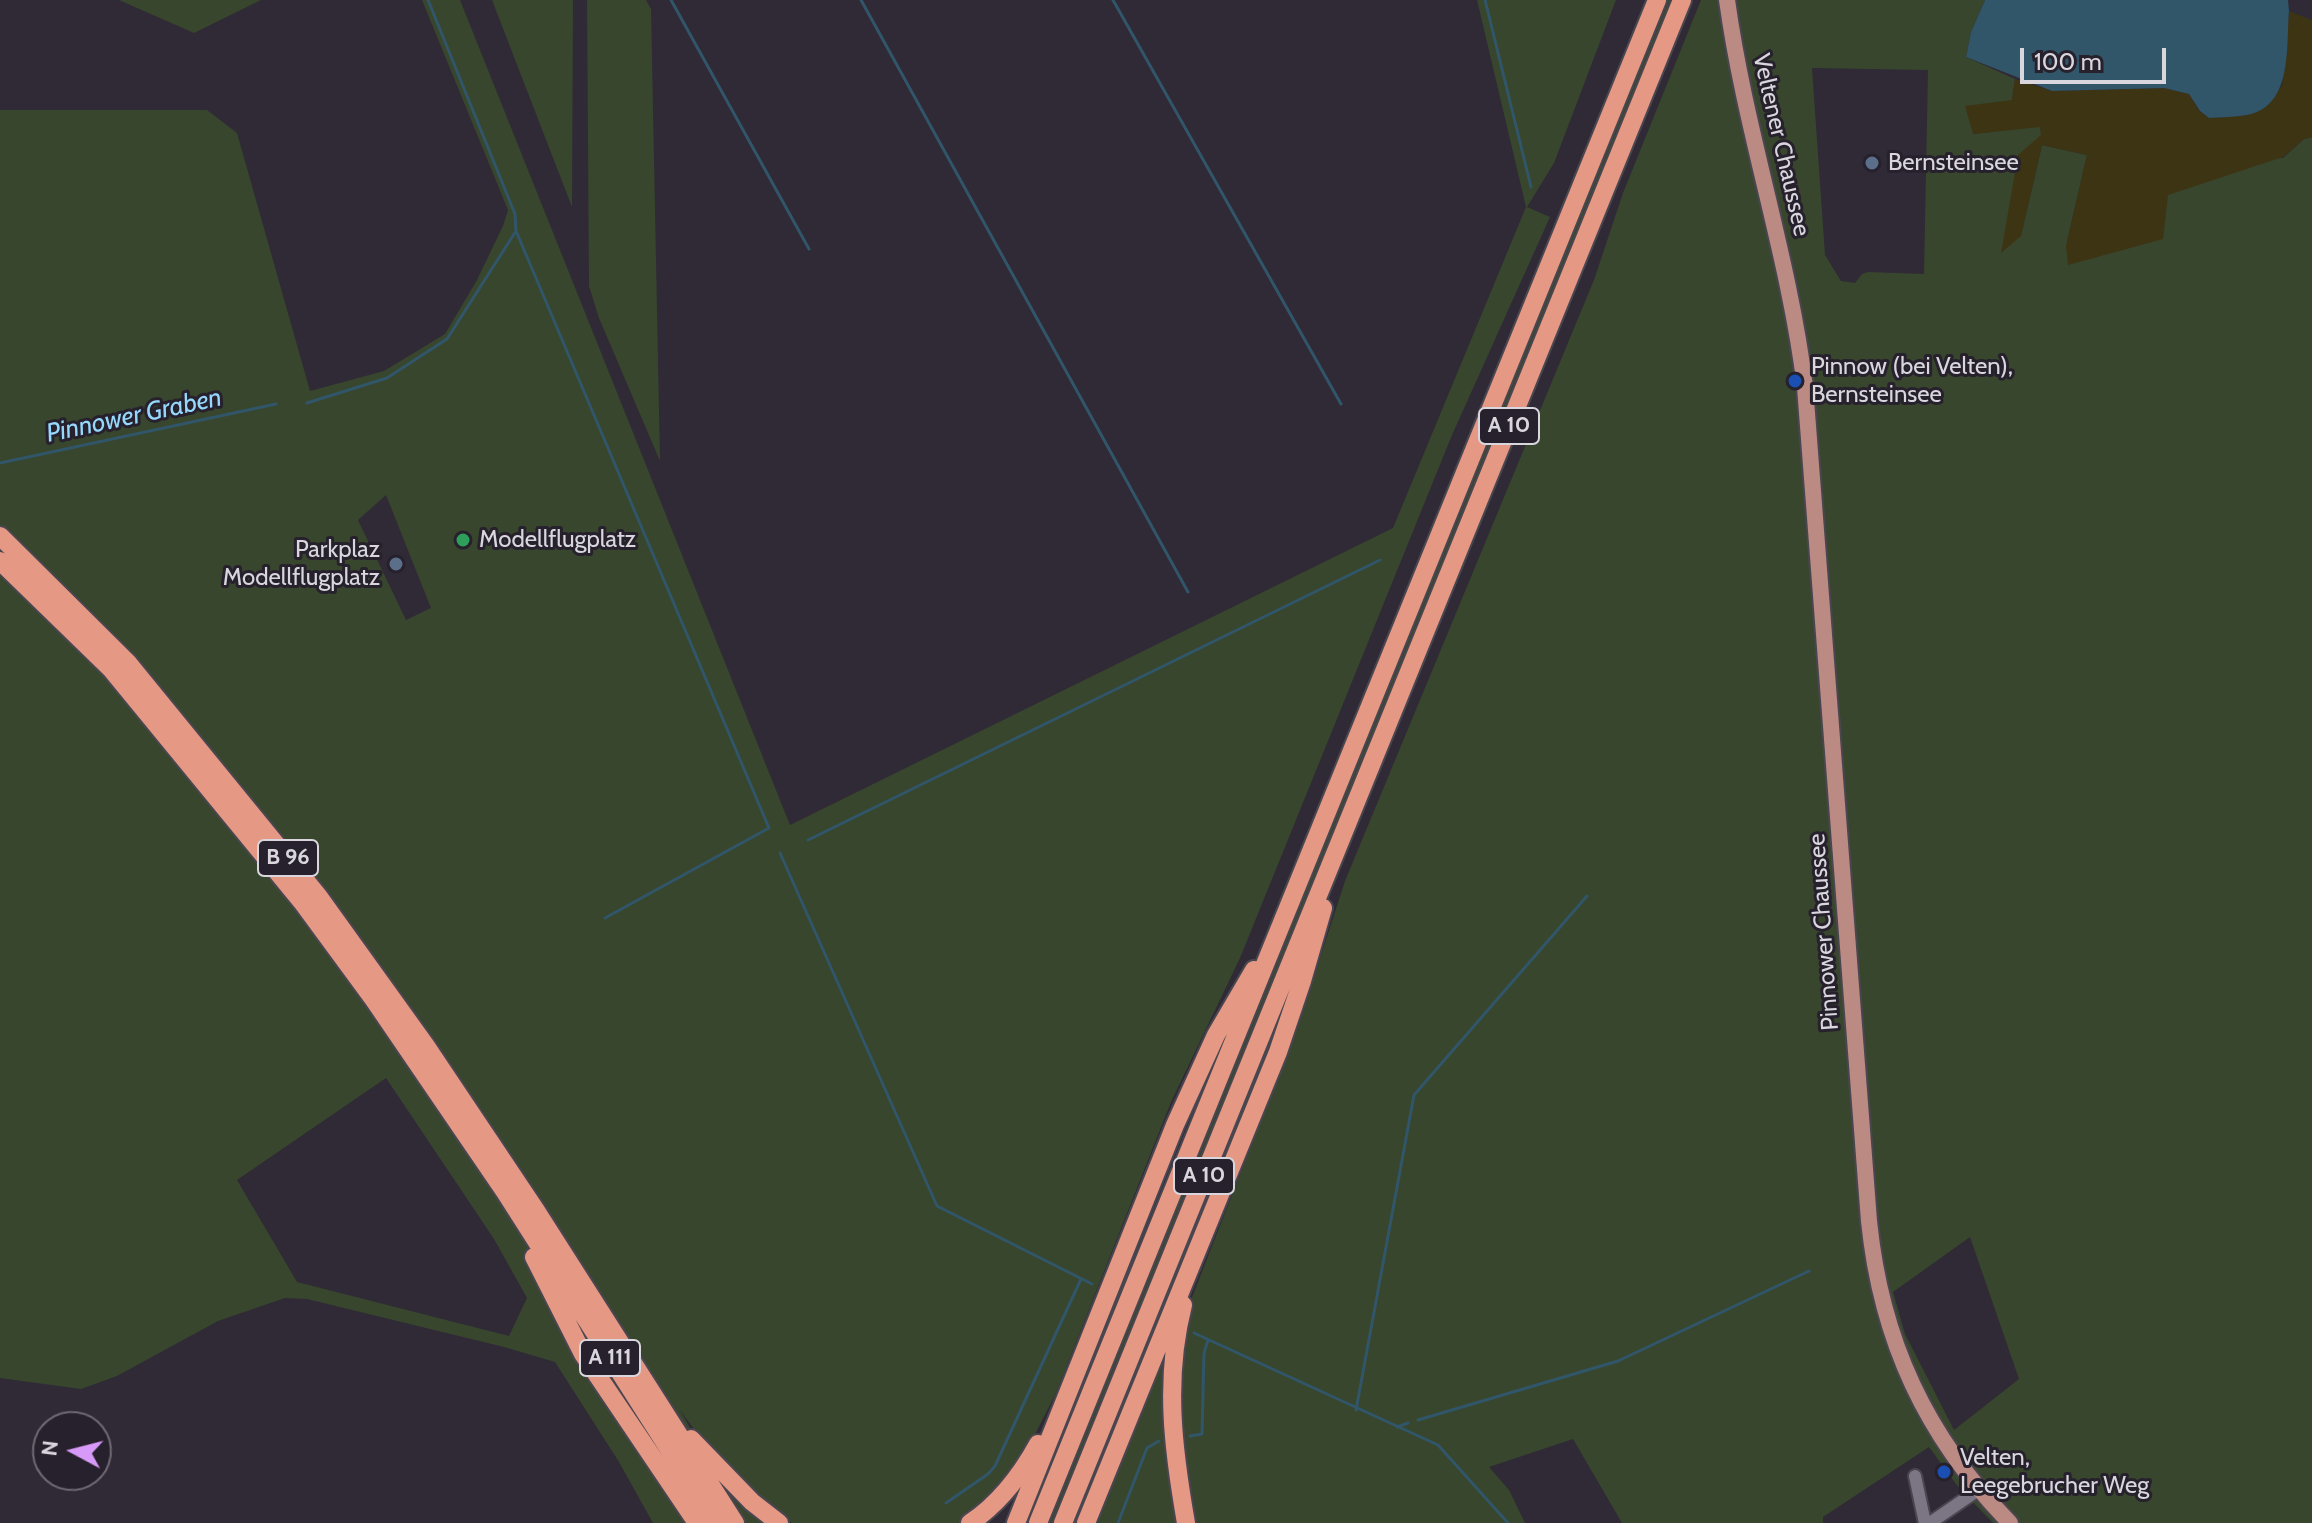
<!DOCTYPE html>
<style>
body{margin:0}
#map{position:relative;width:2312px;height:1523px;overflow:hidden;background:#2f2a36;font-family:Cabin,sans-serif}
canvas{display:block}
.north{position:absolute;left:32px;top:1411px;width:80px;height:80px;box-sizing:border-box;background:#26212c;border:2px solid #6e6973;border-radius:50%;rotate:277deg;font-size:22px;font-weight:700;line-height:32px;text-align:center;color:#d9d6de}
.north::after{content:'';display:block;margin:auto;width:28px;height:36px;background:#d89af8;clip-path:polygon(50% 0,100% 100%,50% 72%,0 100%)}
.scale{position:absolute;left:2020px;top:48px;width:146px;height:36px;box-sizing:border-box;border:4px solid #d9d6de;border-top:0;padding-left:10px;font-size:24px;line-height:28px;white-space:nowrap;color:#d9d6de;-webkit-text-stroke:6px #26212c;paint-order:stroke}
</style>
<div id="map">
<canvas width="2312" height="1523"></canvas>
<div class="north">N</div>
<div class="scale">100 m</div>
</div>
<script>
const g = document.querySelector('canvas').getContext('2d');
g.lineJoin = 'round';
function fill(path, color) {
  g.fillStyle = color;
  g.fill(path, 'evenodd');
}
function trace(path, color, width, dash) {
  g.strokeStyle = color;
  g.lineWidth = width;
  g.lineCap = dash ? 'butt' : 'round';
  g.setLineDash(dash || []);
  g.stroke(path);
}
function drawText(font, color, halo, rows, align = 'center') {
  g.font = font + ' Cabin,sans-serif';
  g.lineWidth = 6;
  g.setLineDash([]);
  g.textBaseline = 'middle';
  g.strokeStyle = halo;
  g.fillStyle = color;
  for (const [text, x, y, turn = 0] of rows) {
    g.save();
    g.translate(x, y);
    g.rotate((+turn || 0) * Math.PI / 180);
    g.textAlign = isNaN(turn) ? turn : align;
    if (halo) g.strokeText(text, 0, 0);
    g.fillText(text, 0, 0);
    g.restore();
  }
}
fill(new Path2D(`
 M119 0H261L194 33Z
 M422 0H460L790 825 1393 528 1526 207 1477 0H1616L1554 163 1527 207 1550 217 1452 435 1240 958 1171 1102 1056 1393 1022 1460 981 1508 958 1523H792C748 1495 710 1452 680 1410L714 1471 768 1523H653L619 1462 555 1362 504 1347 307 1299 285 1298 218 1321 117 1376 81 1389 0 1378V110H207L237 133 310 391 384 371 445 334 477 280 503 226 508 210ZM386 495 431 608 406 620 358 520ZM386 1078 494 1239 527 1298 509 1336 297 1282 237 1180Z
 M492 0H573L572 207Z
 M587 0H646L651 9 660 461 599 318 589 286Z
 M1666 0H1672L1055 1523H1048Z
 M1701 0H1985L1971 32 1966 57 2015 79 2012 100 1973 134 2040 126 2042 135 2021 236 2042 145 2087 155 2066 246 2093 146 2283 158 2304 139 2312 137V1523H1993L1959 1488 1929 1447 1823 1517V1523H1622L1573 1439 1489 1467 1509 1490 1525 1523H1196L1180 1437 1178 1388 1185 1315 1297 1029 1345 881 1594 280 1623 193ZM1812 68 1928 70 1924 274 1868 272 1862 274 1855 283 1841 281 1825 255ZM1970 1237 2019 1379 1954 1430 1905 1334 1893 1292Z
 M1167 1335 1162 1407 1165 1444 1179 1523H1091Z`), '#38462d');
fill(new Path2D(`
 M2289 11 2312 20V137L2304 139 2283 157 2168 195 2163 239 2068 265 2066 246 2087 155 2042 145 2021 236 2001 253 2018 155 2041 135 2040 127 1973 134 1965 106 2012 100 2015 79 2052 91 2164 88 2189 94 2199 111 2209 118 2249 115 2282 86Z`), '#3d3414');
fill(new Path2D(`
 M1985 0H2288L2289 11C2286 47 2293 106 2247 115 2235 117 2221 117 2209 118L2200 111 2189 94 2164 88 2052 91 1966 57 1971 32Z`), '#315569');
trace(new Path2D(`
 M671 0 809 249
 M861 0 1188 592
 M1113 0 1341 404
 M1485 0 1531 187
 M516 231 769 828 605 918
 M307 403 387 378 447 339 516 231 515 214 428 0
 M0 463 276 404
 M808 840 1380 560
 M780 853 937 1206 1092 1284
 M1194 1333 1438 1445 1508 1523
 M1356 1410 1414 1095 1587 896
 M1418 1420 1618 1361 1809 1271
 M1397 1427 1408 1423
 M1190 1436 1202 1434 1204 1353 1208 1340
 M946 1503 988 1474 995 1466 1081 1279
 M1118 1523 1147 1448 1159 1441`), '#315569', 3);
const minor = new Path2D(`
 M1915 1476 1925 1523
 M1930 1523 1978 1490`);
const major = new Path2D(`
 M1727 0C1745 131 1789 256 1805 387L1869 1221C1881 1340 1926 1437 2010 1523`);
const highway = new Path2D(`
 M0 536 128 663 319 897 426 1046 537 1212 735 1523
 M0 561 111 669 302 902 374 1000 505 1192 716 1523
 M534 1257 583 1354 697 1523
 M1183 1305C1164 1379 1173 1449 1186 1523
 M691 1439 752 1502 779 1523
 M970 1523C1000 1503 1021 1475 1038 1444
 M1016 1523 1175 1125 1216 1035 1254 970
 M1038 1523 1657 0
 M1063 1523 1682 0
 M1086 1523 1278 1052 1302 981 1323 908`);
trace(minor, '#4a4650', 16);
trace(major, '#4a4650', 20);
trace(highway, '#4a4650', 22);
trace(minor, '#7c7684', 12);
trace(major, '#bb8a83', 16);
trace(highway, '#e59883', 18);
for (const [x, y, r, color] of [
 [1872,163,8,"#5c6f8a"],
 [1795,381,8,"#1a4fb4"],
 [463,540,8,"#2e9e5b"],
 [396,564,8,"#5c6f8a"],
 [1944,1472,8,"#1a4fb4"]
]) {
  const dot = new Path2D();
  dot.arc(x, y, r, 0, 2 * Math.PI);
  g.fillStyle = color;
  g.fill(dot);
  trace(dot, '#26212c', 3);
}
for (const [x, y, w] of [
 [1509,426,60],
 [288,858,60],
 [1204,1176,60],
 [610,1358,60]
]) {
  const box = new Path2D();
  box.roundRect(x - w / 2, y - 18, w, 36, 6);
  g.fillStyle = '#26212c';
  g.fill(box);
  trace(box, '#d9d6de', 2);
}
drawText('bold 22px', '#d9d6de', null, [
 ["A 10",1509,426],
 ["B 96",288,858],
 ["A 10",1204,1176],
 ["A 111",610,1358]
]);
drawText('24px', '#d9d6de', '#26212c', [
 ["Veltener Chaussee",1781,145,77],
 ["Pinnower Chaussee",1824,932,-94]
]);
drawText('24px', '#d9d6de', '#26212c', [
 ["Bernsteinsee",1888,163],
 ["Pinnow (bei Velten),",1811,367],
 ["Bernsteinsee",1811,395],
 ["Modellflugplatz",479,540],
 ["Parkplaz",380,550,"right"],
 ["Modellflugplatz",380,578,"right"],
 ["Velten,",1960,1458],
 ["Leegebrucher Weg",1960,1486]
], 'left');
drawText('italic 26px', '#96d7fc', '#26212c', [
 ["Pinnower Graben",134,416,-12]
]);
</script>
